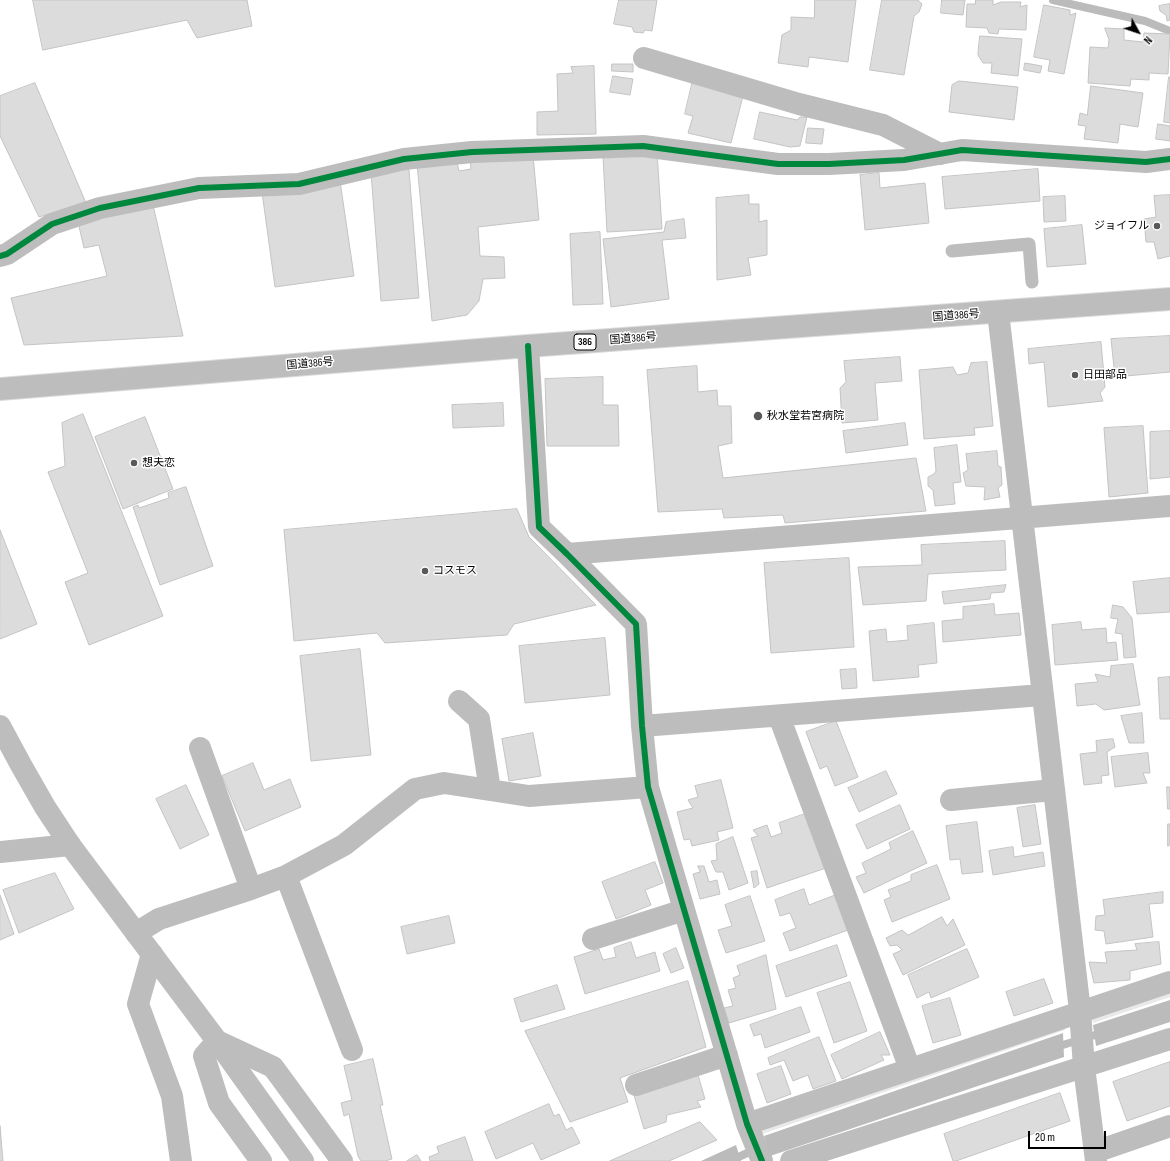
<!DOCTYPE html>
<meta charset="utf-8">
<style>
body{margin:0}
#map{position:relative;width:1170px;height:1161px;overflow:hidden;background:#fff;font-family:"Sofia Sans Condensed",sans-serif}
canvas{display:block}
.north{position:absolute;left:1118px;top:12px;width:40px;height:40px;-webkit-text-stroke:3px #fff;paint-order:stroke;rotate:130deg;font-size:11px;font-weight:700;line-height:16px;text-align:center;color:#000}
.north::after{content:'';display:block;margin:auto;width:14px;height:18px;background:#000;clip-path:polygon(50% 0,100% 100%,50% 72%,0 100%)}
.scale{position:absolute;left:1028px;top:1131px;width:78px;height:18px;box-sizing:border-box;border:2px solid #000;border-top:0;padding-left:5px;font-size:12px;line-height:14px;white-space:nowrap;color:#000;-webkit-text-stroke:3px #fff;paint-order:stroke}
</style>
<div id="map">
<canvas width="1170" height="1161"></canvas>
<div class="north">N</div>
<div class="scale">20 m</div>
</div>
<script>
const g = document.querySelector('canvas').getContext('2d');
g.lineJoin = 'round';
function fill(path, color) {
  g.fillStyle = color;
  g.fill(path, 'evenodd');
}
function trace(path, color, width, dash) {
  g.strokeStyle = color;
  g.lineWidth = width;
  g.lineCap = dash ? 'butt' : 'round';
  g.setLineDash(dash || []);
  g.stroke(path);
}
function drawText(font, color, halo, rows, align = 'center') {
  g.font = font + ' "Sofia Sans Condensed","Noto Sans JP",sans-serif';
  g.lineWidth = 3;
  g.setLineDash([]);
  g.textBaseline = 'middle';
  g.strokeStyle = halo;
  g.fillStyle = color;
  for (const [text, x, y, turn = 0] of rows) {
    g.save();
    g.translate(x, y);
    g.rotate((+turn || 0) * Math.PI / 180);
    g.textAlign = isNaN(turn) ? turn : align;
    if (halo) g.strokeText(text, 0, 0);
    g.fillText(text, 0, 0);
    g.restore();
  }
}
fill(new Path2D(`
 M1170 988V997L1093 1023 1091 1014Z
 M1063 1022 1065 1030 762 1134 760 1125Z`), '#e9e9e9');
fill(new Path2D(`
 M1170 1000V1022L1096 1046 1093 1025Z
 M1063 1033 1064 1057 770 1156 764 1136Z
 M736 1145 741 1161H701Z`), '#bbb');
trace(new Path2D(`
 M1053 0 1145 21 1170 31
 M1053 1048 1105 1032
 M730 1161 756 1149`), '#bbb', 8);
const building = new Path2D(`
 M33 0H247L252 26 197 38 187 20 43 50Z
 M619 0H657L652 31 645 30 643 33 634 32 632 27 614 24Z
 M815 0H856L848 62 809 57 808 67 778 63 782 35 791 30V17L814 18Z
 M882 0H918L922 4 919 12 914 16 904 75 870 70Z
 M942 0H965L963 15 941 13Z
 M976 0H993V5L1001 2H1021L1020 7 1027 5 1026 30 999 29 998 34 989 33 987 28 966 27 967 4H975Z
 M1170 4V20L1167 21 1166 15 1160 11 1159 6Z
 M1044 5 1070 10V15L1076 13 1064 74 1048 71 1050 60 1034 57Z
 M1105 28 1124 29V40L1143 42 1144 33 1170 34 1168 74 1149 73V80L1131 79 1130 86 1088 83 1090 47 1108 48 1109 40Z
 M980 36 1022 39 1018 76 991 73 992 63H983L978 55Z
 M1025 63 1042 66 1040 73 1024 70Z
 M612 64H633V72L612 71Z
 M594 66 596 134 537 135V112L558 111 557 74 573 73 571 67Z
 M613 76 633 79 630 95 610 92Z
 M1169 77H1170V123L1164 122Z
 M693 80 743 96 731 143 688 133 693 116 685 114Z
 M959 81 1018 87 1014 120 949 112 952 85Z
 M35 83 86 203 39 217 0 136V96Z
 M1091 86 1143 93 1138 127 1120 124 1118 143 1084 139 1086 126 1078 125 1080 113 1087 115Z
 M760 112 797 120 800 117H807L800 146 790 147 754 139Z
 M1158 124 1170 126V141L1156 139Z
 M808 128 824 129 822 144 806 143Z
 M657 152 662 229 607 232 603 156Z
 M533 155 539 220 478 227 480 256 504 257 505 278 483 279 479 301 467 315 432 321 417 164 456 158 459 171 471 169 470 158Z
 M1038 169 1040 201 945 209 942 177Z
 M409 170 419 298 381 301 371 173Z
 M879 173 880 188 925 183 929 223 865 230 860 175Z
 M340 181 354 276 275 287 262 192Z
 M749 195V204H759V222L767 220V255L748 258 751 275 717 280 716 198Z
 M1170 195V256L1158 259 1154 242H1146L1144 219 1156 217 1154 196Z
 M1065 196 1066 221 1044 222 1043 197Z
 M153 205 183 336 24 345 11 298 107 276 99 245 84 248 78 222Z
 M684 219 686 238 662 240 669 299 611 307 603 239 664 232 666 222Z
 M1082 225 1086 264 1047 267 1044 229Z
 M600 232 603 304 573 305 570 234Z
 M1170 336V372L1115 377 1111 339Z
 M1101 342 1105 387 1100 393 1103 401 1048 407 1044 362 1029 364 1028 349Z
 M900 357 902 381 875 383 878 420 842 423 840 388 846 382 844 361Z
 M987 362 993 426 974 428 975 435 924 439 919 370 953 367 957 375 968 373 971 363Z
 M697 366 698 392 717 390 718 406H731L732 443 718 446 723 478 916 458 926 511 785 523 783 515 724 518 722 509 658 512 647 370Z
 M603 377V405H618L619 446H547L545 379Z
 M503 403 504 426 453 428 452 405Z
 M83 414 163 616 89 645 65 582 88 573 48 472 65 466 62 423Z
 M145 417 173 489 123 509 95 437Z
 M905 423 908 445 846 453 843 431Z
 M1143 426 1148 493 1109 497 1104 428Z
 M1170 431V477L1150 479V432Z
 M957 445 961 482 953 483 955 504 935 506 933 490 928 486V477L934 474 936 471 934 448Z
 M997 451 998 466 1001 467 1002 485 998 488 1000 497 984 500 985 487 966 486 963 473 968 470 966 454Z
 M186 487 213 566 160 585 133 507 138 505 139 508 169 498 168 493Z
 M517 509 529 537 596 605 514 624 507 635 385 643 377 633 294 641 284 530Z
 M0 530 37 624 0 639Z
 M1005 541 1006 570 928 574 926 601 863 605 858 567 922 565 921 545Z
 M849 558 854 647 771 653 764 563Z
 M1170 578V612L1137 614 1133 582Z
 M1006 585 1004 592 991 593 990 599 944 604 942 592Z
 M994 604 995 615 1019 613 1021 635 943 642 942 621 963 619V607Z
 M1113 605 1123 607 1132 618 1136 657 1124 658 1122 634 1115 633 1118 619 1111 618Z
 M1081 622 1082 630 1106 628 1107 643 1116 642 1118 660 1055 665 1052 625Z
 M934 623 937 663 918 665 919 677 873 681 869 631 886 629 887 642 908 640 907 626Z
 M605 638 610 695 525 703 519 646Z
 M360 649 371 755 311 761 300 656Z
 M1133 664 1140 705 1104 710 1096 704 1077 706 1075 684 1098 682 1095 674 1110 677 1111 666Z
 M856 669 857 688 842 689 840 670Z
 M1170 677V719H1160L1158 678Z
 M1142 713 1144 743H1129L1121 716Z
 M836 721 858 777 835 786 827 766 820 769 806 732Z
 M533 733 541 776 509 781 502 739Z
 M1113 739 1115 747 1107 752 1109 775 1101 776 1102 783 1084 785 1080 754 1097 752 1096 741Z
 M1148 753 1150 773H1143L1147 783 1115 787 1111 757Z
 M253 763 264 790 290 779 301 807 245 831 222 776Z
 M886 771 897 794 859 812 848 788Z
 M721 780 733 828 717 832 719 840 692 846 690 839 684 840 677 812 693 808 688 800 698 797 695 786Z
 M186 785 209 835 180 849 156 799Z
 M1167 787H1170V809H1168Z
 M900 805 910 829 867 849 856 825Z
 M1035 805 1041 844 1023 847 1017 808Z
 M808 813 826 868 767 888 751 838 758 836 753 830 767 825 771 837 782 833 779 823Z
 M977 822 983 872 962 874 960 859 950 860 946 826Z
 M1168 824H1170V845L1168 846Z
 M913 831 927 863 864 893 856 877 866 873 862 863 891 849 889 843Z
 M733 837 748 883 729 890 723 872H716L711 861 717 860 716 844Z
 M1013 847 1014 857 1043 852 1045 866 993 875 989 851Z
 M655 862 663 883 645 890 651 905 616 919 602 882Z
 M937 865 950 899 892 922 884 900 891 897 888 890 911 881V875Z
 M698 866H704L709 882 717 880 720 894 700 899 693 874 700 872Z
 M757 871 759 884 754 888 751 872Z
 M55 873 74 909 19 933 3 890Z
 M804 889 809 905 835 895 848 930 790 951 783 933 796 928 790 913 780 916 775 900Z
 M1163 892V903L1149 904 1153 937 1106 944 1104 931 1095 930 1096 916 1105 915 1103 900Z
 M0 895 14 934 0 940Z
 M750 896 765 941 726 953 718 930 732 926 725 905Z
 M449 916 455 943 407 954 401 927Z
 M942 917 947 926 953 919 965 945 903 975 893 954 902 950 897 945 890 946 886 938 902 930 908 935Z
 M631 942 636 958 655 952 660 971 585 994 574 957 599 949 603 960 616 957 614 948Z
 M1159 942 1161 964 1130 971V980L1094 983 1089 962 1107 963 1105 952 1137 950 1135 944Z
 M837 945 847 976 786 997 776 966Z
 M676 948 684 968 671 973 663 954Z
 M967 949 979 977 931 998 929 992 917 998 908 975Z
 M766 955 776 1009 729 1023 724 1008 733 1006 728 990 736 988 733 978 740 975 737 966Z
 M1044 979 1053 1003 1014 1016 1006 992Z
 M688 981 706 1047 620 1078 628 1102 570 1122 525 1031Z
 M850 982 867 1031 834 1043 817 993Z
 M557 985 565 1009 521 1022 514 999Z
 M950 998 961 1035 933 1043 922 1006Z
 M801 1007 810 1032 765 1048 761 1034 754 1036 750 1025Z
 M880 1032 890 1055H881L884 1060 842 1079 831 1055Z
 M819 1037 836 1081 813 1089 808 1075 793 1081 784 1060 770 1065 768 1058Z
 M373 1059 383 1105H380L392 1159 385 1161H361L358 1156 349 1114 344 1116 341 1103 352 1100 344 1066Z
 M1170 1062V1106L1127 1121 1113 1082Z
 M781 1066 791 1094 767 1103 757 1074Z
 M698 1075 705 1099 697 1101 701 1107 667 1115 666 1122 644 1129 634 1095Z
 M1060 1093 1070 1121 956 1161H953L944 1134Z
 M549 1104 554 1116 559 1114 566 1130 572 1127 580 1143 541 1160 533 1143 496 1159 485 1132Z
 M700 1122 717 1140 669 1161H610Z
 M0 1126 3 1161H0Z
 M465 1137 473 1161H430L429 1157 439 1153 437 1147Z
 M417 1155 421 1161H407Z`);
fill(building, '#dcdcdc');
trace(building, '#c4c4c4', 1);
const trunk = new Path2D(`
 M0 389 528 346 1170 299`);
trace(trunk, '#dbdbdb', 24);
trace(new Path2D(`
 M952 251 1029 244 1032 282`), '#bdbdbd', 13);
trace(new Path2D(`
 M644 58 799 104 883 125 940 154
 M0 256 7 254 52 224 100 208 199 188 299 184 404 159 472 152 643 146 778 164H829L904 160 962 150 1146 162 1170 159
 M998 312 1080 1011 1084 1067 1096 1161
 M528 346 539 527 567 554 636 624 642 726 648 787 747 1124 762 1161
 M567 554 1170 506
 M459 701 479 719 490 790
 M779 716 910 1069
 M642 726 1042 695
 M200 748 251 889
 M951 800 1053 790
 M0 852 70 845
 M286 876 352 1050
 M136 933 159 919 251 889 286 876 344 845 415 789 444 783 529 796 648 787
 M593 939 684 910
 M152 954 138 1004 172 1096 181 1161
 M636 1085 727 1055
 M747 1124 1170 982
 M1095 1152 1170 1126
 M261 1161 219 1103 204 1056 217 1041 273 1067 342 1161
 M791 1161 1170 1039`), '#bdbdbd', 22);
trace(new Path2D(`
 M0 726 21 765 45 807 70 845 217 1041 303 1161`), '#bdbdbd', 22);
trace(trunk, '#bdbdbd', 22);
trace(new Path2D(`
 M0 256 7 254 52 224 100 208 199 188 299 184 404 159 472 152 643 146 778 164H829L904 160 962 150 1146 162 1170 159
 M528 346 539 527 567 554 636 624 642 726 648 787 747 1124 762 1161`), '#00873e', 6);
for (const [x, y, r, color] of [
 [1157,226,4,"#595959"],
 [1075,375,4,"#595959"],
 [758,416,5,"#595959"],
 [134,463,4,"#595959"],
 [425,571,4,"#595959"]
]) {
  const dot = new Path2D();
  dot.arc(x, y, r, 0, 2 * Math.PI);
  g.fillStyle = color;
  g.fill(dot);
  trace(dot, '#fff', 1.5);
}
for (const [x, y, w] of [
 [585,342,22]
]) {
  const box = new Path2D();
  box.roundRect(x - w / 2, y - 8, w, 16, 3);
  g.fillStyle = '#fff';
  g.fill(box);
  trace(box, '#000', 1);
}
drawText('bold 10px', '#000', null, [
 ["386",585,342]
]);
drawText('11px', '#000', '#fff', [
 ["ジョイフル",1149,226,"right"],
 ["日田部品",1083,375],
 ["秋水堂若宮病院",767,416],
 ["想夫恋",142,463],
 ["コスモス",433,571]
], 'left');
drawText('11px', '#000', '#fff', [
 ["国道386号",956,316,-4],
 ["国道386号",633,339,-4],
 ["国道386号",310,364,-5]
]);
</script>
